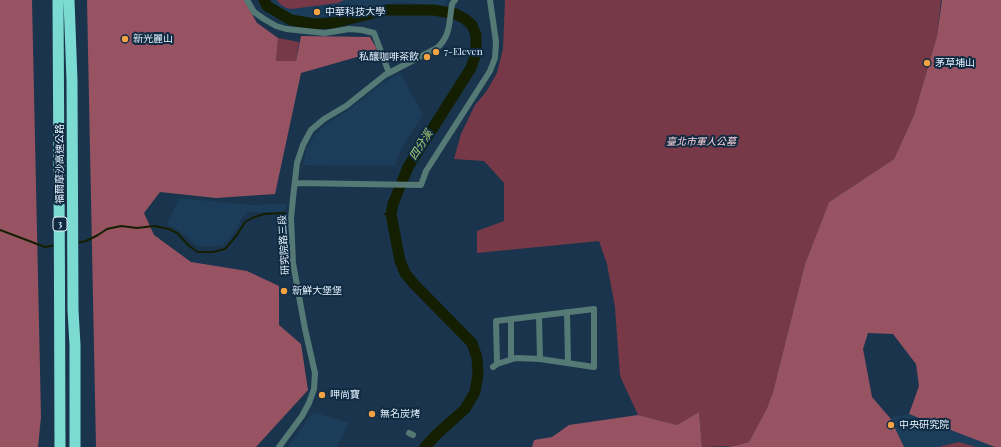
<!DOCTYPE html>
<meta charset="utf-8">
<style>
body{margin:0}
canvas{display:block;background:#19344c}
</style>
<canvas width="1001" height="447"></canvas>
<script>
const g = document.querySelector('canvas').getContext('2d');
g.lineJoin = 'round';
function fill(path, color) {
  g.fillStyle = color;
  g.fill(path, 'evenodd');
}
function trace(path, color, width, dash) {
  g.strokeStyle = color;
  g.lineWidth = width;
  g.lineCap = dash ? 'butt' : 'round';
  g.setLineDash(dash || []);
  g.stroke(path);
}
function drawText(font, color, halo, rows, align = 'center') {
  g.font = font + ' "Playfair Display","Noto Sans TC",serif';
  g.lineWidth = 4;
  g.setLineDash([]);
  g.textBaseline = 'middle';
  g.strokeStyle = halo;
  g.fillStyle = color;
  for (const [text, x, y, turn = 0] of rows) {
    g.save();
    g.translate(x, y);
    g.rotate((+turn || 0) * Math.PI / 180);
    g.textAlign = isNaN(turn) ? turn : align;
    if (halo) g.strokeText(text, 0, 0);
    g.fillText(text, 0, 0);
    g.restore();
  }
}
fill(new Path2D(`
 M271 0H447L446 7 399 2 358 9 329 17 309 18 295 16 274 6Z
 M400 73 423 115 406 141 397 158 395 166 303 165 307 147 316 133 329 122 350 109 381 84Z
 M179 198 250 205 286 204V208L285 212H248L241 219 234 233 222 246H197L176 228 167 225Z
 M313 412 349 423 337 447H288Z
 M909 414 995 447H800L797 433Z`), '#1b3d5a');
fill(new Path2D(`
 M277 0H344L338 3 291 9C285 8 280 5 277 0Z
 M505 0H941L937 36 914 115 894 159 829 202 805 264 773 392 767 408 749 442 734 446 702 447 699 412 677 425 638 415 620 376 615 307 607 264 599 241 477 253V231L504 221V183L484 161 454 159 461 134 475 105 486 92 497 73 503 49Z
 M278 38 299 42 296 61H276Z
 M959 442 976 447H940L942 446Z`), '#773947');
fill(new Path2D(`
 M0 0H32L41 417 38 447H0Z
 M87 0H244L257 23 278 38 276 61H296L301 36 370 37 378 51 301 73 275 194 216 198 160 192 144 213 154 235 191 262 247 271 279 286V325L301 344 308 390 256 447H96Z
 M942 0H1001V447H995L909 414 919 386 916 364 893 334 868 333 863 349 872 397 890 418 904 447H725L734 446 749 442 767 408 773 392 805 264 829 202 894 159 914 115 937 36Z
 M699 412 702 447H532L534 440 552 437 569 425 638 415 677 425Z`), '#985362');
trace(new Path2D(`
 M385 214H391
 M0 230 45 247 56 245
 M76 243 86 241 98 235 107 229 121 226 137 228 154 226 169 229 177 233 189 246 198 252H213L225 249 237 235 245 222 252 218 264 214 285 213`), '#141f01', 2);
trace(new Path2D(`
 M264 0 267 6 291 20 315 24 333 23 386 10H434L456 14 465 19 472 25 476 35V53L471 68 408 167 393 204 391 214 400 261 405 273 414 284 472 343 477 358 478 374 475 392 465 409 437 434 425 447`), '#141f01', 11);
trace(new Path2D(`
 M247 0 254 12 264 19 276 26 286 29 325 33 349 29 362 30 374 33 389 73
 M295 183 421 185 426 171 490 71 495 58 496 42 490 0
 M567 312 568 362
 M539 316 540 359
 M511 359V319
 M493 367 497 364 516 358 540 359 594 367V309L496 321 497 364
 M409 433 413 435
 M279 447 302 416 309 403 314 389 315 373 305 329 293 263 291 219 293 198 297 163 303 145 311 130 324 119 346 106 385 75 437 48C451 36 449 21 452 4L455 0`), '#557975', 6);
trace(new Path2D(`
 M58 0C60 149 59 298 60 447
 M69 0 72 80 73 310 75 345V447`), '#7bdbd2', 11);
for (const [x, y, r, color] of [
 [317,12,4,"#f4a344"],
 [125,39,4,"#f4a344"],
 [436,52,4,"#f4a344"],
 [427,57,4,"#f4a344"],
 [927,63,4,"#f4a344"],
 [284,291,4,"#f4a344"],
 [322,395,4,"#f4a344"],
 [372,414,4,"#f4a344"],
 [891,425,4,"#f4a344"]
]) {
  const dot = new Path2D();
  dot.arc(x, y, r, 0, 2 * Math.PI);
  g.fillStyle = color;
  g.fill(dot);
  trace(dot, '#0f2a41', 1.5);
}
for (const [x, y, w] of [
 [60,224,14]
]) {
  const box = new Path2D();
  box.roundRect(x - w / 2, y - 7, w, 14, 3);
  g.fillStyle = '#0f2a41';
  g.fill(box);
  trace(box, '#e5f2fe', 1);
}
drawText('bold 9px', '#e5f2fe', null, [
 ["3",60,224]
]);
drawText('10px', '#e5f2fe', '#0f2a41', [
 ["中華科技大學",325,12],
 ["新光麗山",133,39],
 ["7-Eleven",444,52],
 ["私釀咖啡茶飲",419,57,"right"],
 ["茅草埔山",935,63],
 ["新鮮大堡堡",292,291],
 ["呷尚寶",330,395],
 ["無名炭烤",380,414],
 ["中央研究院",899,425]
], 'left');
drawText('italic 10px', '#fed3db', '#0f2a41', [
 ["臺北市軍人公墓",701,142]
]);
drawText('10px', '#e5f2fe', '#0f2a41', [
 ["福爾摩沙高速公路",60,164,-90],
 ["研究院路三段",284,245,-93]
]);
drawText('italic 11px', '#abcf76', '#0f2a41', [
 ["四分溪",421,145,-57]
]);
</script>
